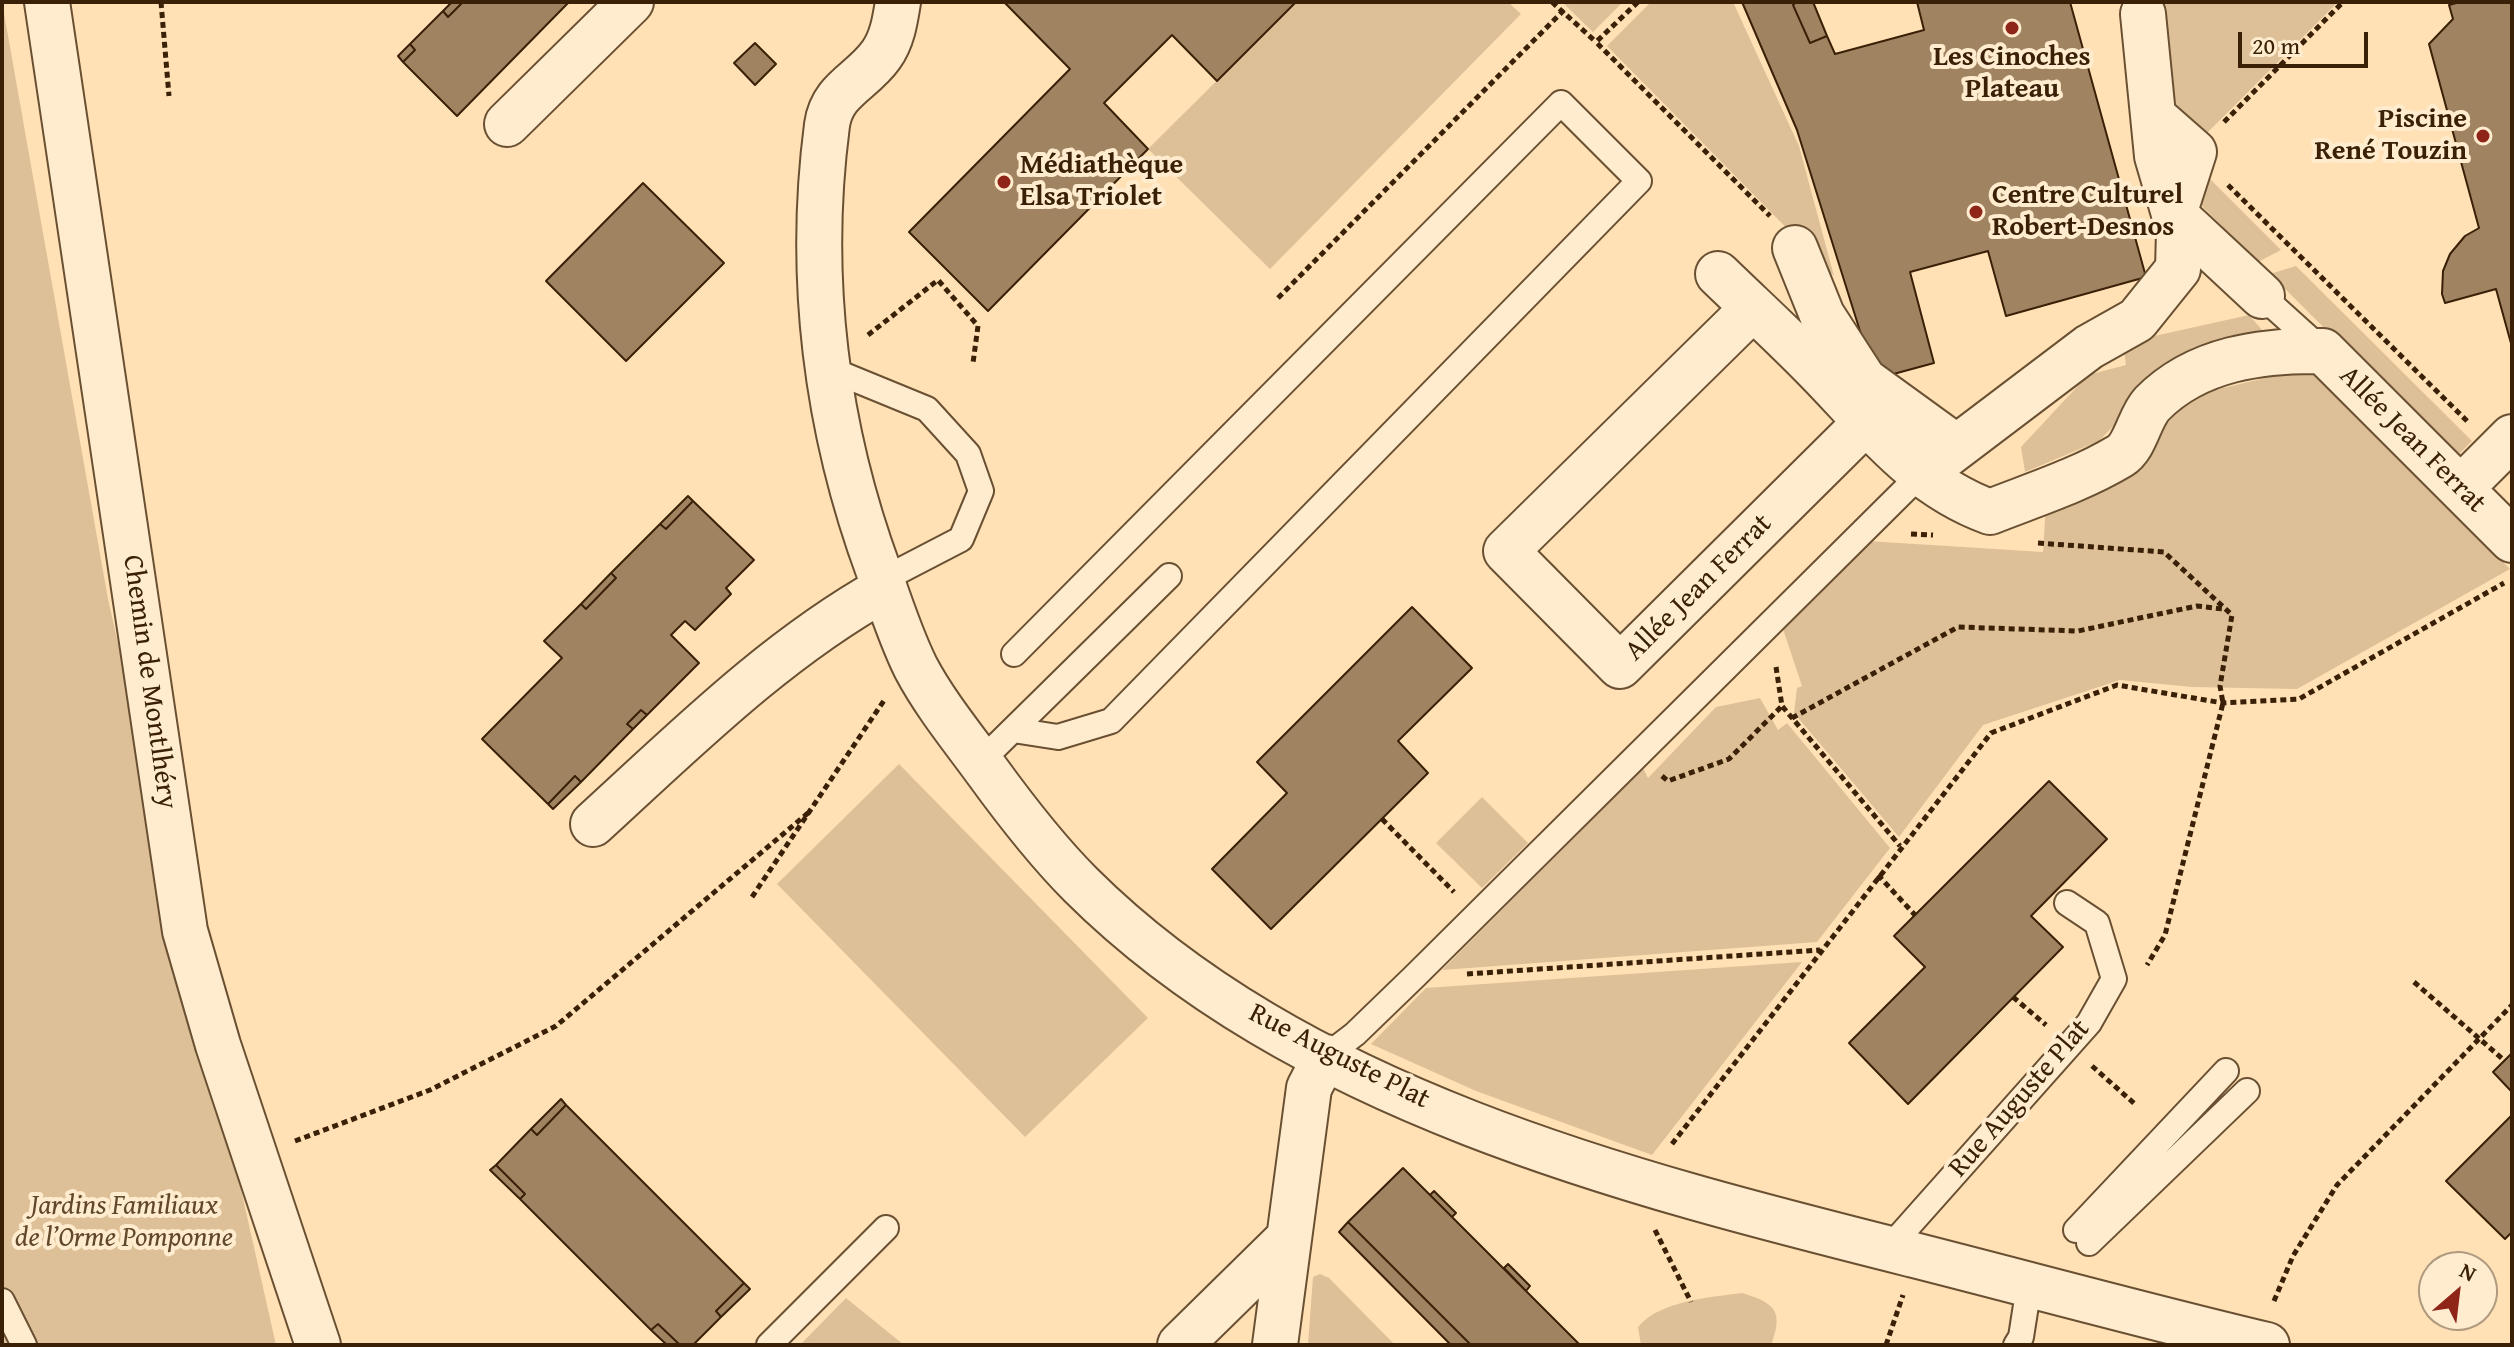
<!DOCTYPE html>
<meta charset="utf-8">
<style>
body{margin:0}
#map{position:relative;width:2514px;height:1347px;overflow:hidden;background:#ffe1b5;font-family:"Gentium Book Plus",serif}
canvas{display:block}
.frame{position:absolute;inset:0;border:4px solid #392007;pointer-events:none}
.north{position:absolute;left:2418px;top:1251px;width:80px;height:80px;box-sizing:border-box;background:#ffeccf;border:2px solid #b09a7f;border-radius:50%;rotate:28deg;font-size:22px;font-weight:700;line-height:32px;text-align:center;color:#392007}
.north::after{content:'';display:block;margin:auto;width:28px;height:36px;background:#8f2418;clip-path:polygon(50% 0,100% 100%,50% 72%,0 100%)}
.scale{position:absolute;left:2238px;top:32px;width:130px;height:36px;box-sizing:border-box;border:4px solid #392007;border-top:0;padding-left:10px;font-size:24px;line-height:28px;white-space:nowrap;color:#392007;-webkit-text-stroke:6px #ffeccf;paint-order:stroke}
</style>
<div id="map">
<canvas width="2514" height="1347"></canvas>
<div class="frame"></div>
<div class="north">N</div>
<div class="scale">20 m</div>
</div>
<script>
const g = document.querySelector('canvas').getContext('2d');
g.lineJoin = 'round';
function fill(path, color) {
  g.fillStyle = color;
  g.fill(path, 'evenodd');
}
function trace(path, color, width, dash) {
  g.strokeStyle = color;
  g.lineWidth = width;
  g.lineCap = dash ? 'butt' : 'round';
  g.setLineDash(dash || []);
  g.stroke(path);
}
function drawText(font, color, halo, rows, align = 'center') {
  g.font = font + ' "Gentium Book Plus",serif';
  g.lineWidth = 8;
  g.setLineDash([]);
  g.textBaseline = 'middle';
  g.strokeStyle = halo;
  g.fillStyle = color;
  for (const [text, x, y, turn = 0] of rows) {
    g.save();
    g.translate(x, y);
    g.rotate((+turn || 0) * Math.PI / 180);
    g.textAlign = isNaN(turn) ? turn : align;
    if (halo) g.strokeText(text, 0, 0);
    g.fillText(text, 0, 0);
    g.restore();
  }
}
fill(new Path2D(`
 M2 2 108 599 276 1345H2Z
 M1296 2H1508L1521 14 1270 269 1148 149Z
 M1562 2H1623L1593 32Z
 M1651 2H1733L1799 146 1834 276 1607 46Z
 M2153 2H2338L2204 136 2167 104Z
 M2208 177 2281 250 2258 262 2190 194Z
 M2296 266 2472 441 2455 458 2270 274Z
 M2249 315 2263 331 2179 358 2099 441 2025 472 2021 447 2088 375 2126 365 2123 343Z
 M2307 368 2510 569 2297 689 2192 687 2120 680 1983 725 1899 837 1794 713 1797 688 1802 686 1783 629 1867 541 2043 552 2046 504 2116 478 2194 395Z
 M1760 698 1778 730 1787 723 1890 848 1817 942 1442 970 1643 768 1648 778 1716 707Z
 M899 764 1148 1018 1025 1137 777 884Z
 M1482 797 1528 843 1482 888 1436 843Z
 M1802 962 1652 1155 1476 1091 1371 1044 1426 988Z
 M1320 1274 1329 1278 1395 1345H1308L1313 1277Z
 M1742 1293C1775 1303 1784 1311 1771 1345H1641L1638 1327C1659 1301 1711 1297 1742 1293Z
 M846 1298 904 1345H800Z`), '#ddc097');
const building = new Path2D(`
 M452 2H463L448 17 443 11Z
 M463 2H569L457 116 403 62 415 50 410 44 443 11 448 17Z
 M1004 2H1296L1217 81 1172 35 1104 103 1148 149 988 311 909 232 1070 69Z
 M1742 2H1796L1793 5 1810 43 1827 36 1835 54 1924 30 1917 2H2070L2146 277 2006 316 1988 251 1910 272 1934 363 1875 379 1797 130Z
 M1796 2H1813L1827 36 1810 43 1793 5Z
 M2460 2H2512V347L2496 289 2445 303 2442 294 2443 271 2450 254 2465 236 2479 228 2429 44 2453 19 2449 5Z
 M755 43 776 64 755 85 734 63Z
 M410 44 415 50 403 62 398 56Z
 M643 183 724 263 626 361 546 281Z
 M688 496 693 501 666 529 660 524Z
 M693 501 754 560 726 588 731 594 695 630 685 621 671 635 699 663 647 715 641 710 627 724 633 729 581 782 575 776 548 804 482 739 562 658 544 641 581 604 586 609 616 578 611 573 660 524 666 529Z
 M611 573 616 578 586 609 581 604Z
 M1412 607 1472 668 1398 741 1428 773 1271 929 1212 869 1287 793 1257 762Z
 M641 710 647 715 633 729 627 724Z
 M575 776 581 782 553 809 548 804Z
 M2049 781 2107 839 2031 916 2063 947 1908 1104 1849 1043 1925 967 1894 936Z
 M2512 1053V1092L2493 1072Z
 M561 1099 566 1105 537 1135 531 1129Z
 M566 1105 744 1283 716 1311 721 1317 693 1345H680L658 1324 651 1330 520 1199 525 1194 496 1165 531 1129 537 1135Z
 M2512 1115V1232L2505 1239 2446 1181Z
 M496 1165 525 1194 520 1199 490 1170Z
 M1403 1168 1580 1345H1471L1348 1222Z
 M1434 1191 1456 1213 1452 1217 1430 1195Z
 M1348 1222 1471 1345H1451L1339 1232Z
 M1508 1264 1530 1286 1526 1291 1504 1268Z
 M744 1283 750 1289 721 1317 716 1311Z
 M658 1324 680 1345H667L651 1330Z`);
fill(building, '#a08461');
trace(building, '#392007', 2);
const lane = new Path2D(`
 M2262 296 2323 351
 M827 368 927 409 968 454 981 491 961 539 882 580
 M1013 730 1058 737 1111 721 1639 181 1561 103 1014 654
 M980 762 1169 576
 M1325 1057 1355 1034 1414 977 1920 475
 M2076 1230 2226 1071
 M2089 1243 2247 1091
 M1888 1249 2089 1023 2114 979 2097 923 2067 903
 M2 1301 24 1345
 M769 1345 886 1228
 M2016 1345 2021 1337 2029 1286`);
const street = new Path2D(`
 M47 2 185 931 218 1045 318 1345
 M898 2C895 21 892 40 881 55 862 82 832 89 827 125 807 277 826 429 879 572 890 604 901 638 916 668 935 704 963 738 987 771 1016 811 1046 850 1081 885 1297 1100 1628 1183 1914 1255 2032 1285 2149 1317 2267 1345
 M2153 116 2194 152 2174 214 2262 296
 M507 124 631 2
 M1795 248 1822 315 1864 380 1955 446
 M1718 274C1751 306 1784 336 1816 369 1870 424 1915 485 1990 512 2033 495 2080 480 2120 456 2136 446 2139 418 2152 404 2197 358 2263 350 2323 351L2512 540
 M1753 308 1506 551 1620 666 1867 421
 M1920 475 2089 347 2137 320 2178 269 2179 231 2157 156 2143 14
 M2461 488 2512 437
 M593 824C685 740 775 650 884 589
 M1180 1345 1288 1239
 M1275 1345 1309 1088 1325 1057`);
trace(lane, '#6a5032', 28);
trace(street, '#6a5032', 48);
trace(new Path2D(`
 M161 2 169 96
 M1552 2 1596 42
 M1638 2 1596 42 1770 216
 M2224 122 2343 2
 M2228 185 2469 423
 M1278 298 1564 10
 M868 335 938 280 978 326 973 363
 M1911 534 1933 535
 M2038 543 2164 552 2232 615 2220 686 2223 703 2165 935 2147 965
 M1776 667 1782 706 1900 846
 M1792 718 1958 627 2078 631 2197 606 2223 609
 M1662 776 1668 781 1729 759 1782 706
 M1382 819 1454 892
 M1878 875 1915 915
 M752 897 885 699
 M1467 974 1820 950
 M2414 982 2505 1061
 M2013 997 2046 1025
 M2092 1066 2136 1105
 M295 1141 430 1090 556 1026 808 813
 M1672 1144 1991 733 2117 685 2223 703 2299 699 2504 583
 M1655 1230 1691 1302
 M2274 1301 2293 1256 2337 1185 2512 1005
 M1886 1345 1903 1295`), '#392007', 5, [6, 4]);
trace(lane, '#ffeccf', 24);
trace(street, '#ffeccf', 44);
for (const [x, y, r, color] of [
 [2012,28,8,"#8f2418"],
 [2483,136,8,"#8f2418"],
 [1004,182,8,"#8f2418"],
 [1976,212,8,"#8f2418"]
]) {
  const dot = new Path2D();
  dot.arc(x, y, r, 0, 2 * Math.PI);
  g.fillStyle = color;
  g.fill(dot);
  trace(dot, '#ffeccf', 3);
}
drawText('bold 28px', '#392007', '#ffeccf', [
 ["Les Cinoches",2012,58,"center"],
 ["Plateau",2012,90,"center"],
 ["Piscine",2467,120,"right"],
 ["René Touzin",2467,152,"right"],
 ["Médiathèque",1020,166],
 ["Elsa Triolet",1020,198],
 ["Centre Culturel",1992,196],
 ["Robert-Desnos",1992,228]
], 'left');
drawText('28px', '#392007', '#ffeccf', [
 ["Allée Jean Ferrat",2412,440,45],
 ["Allée Jean Ferrat",1699,588,-45],
 ["Chemin de Montlhéry",149,682,82],
 ["Rue Auguste Plat",1339,1057,27],
 ["Rue Auguste Plat",2020,1099,-49]
]);
drawText('italic 28px', '#62482b', '#ffeccf', [
 ["Jardins Familiaux",124,1207],
 ["de l’Orme Pomponne",124,1239]
]);
</script>
